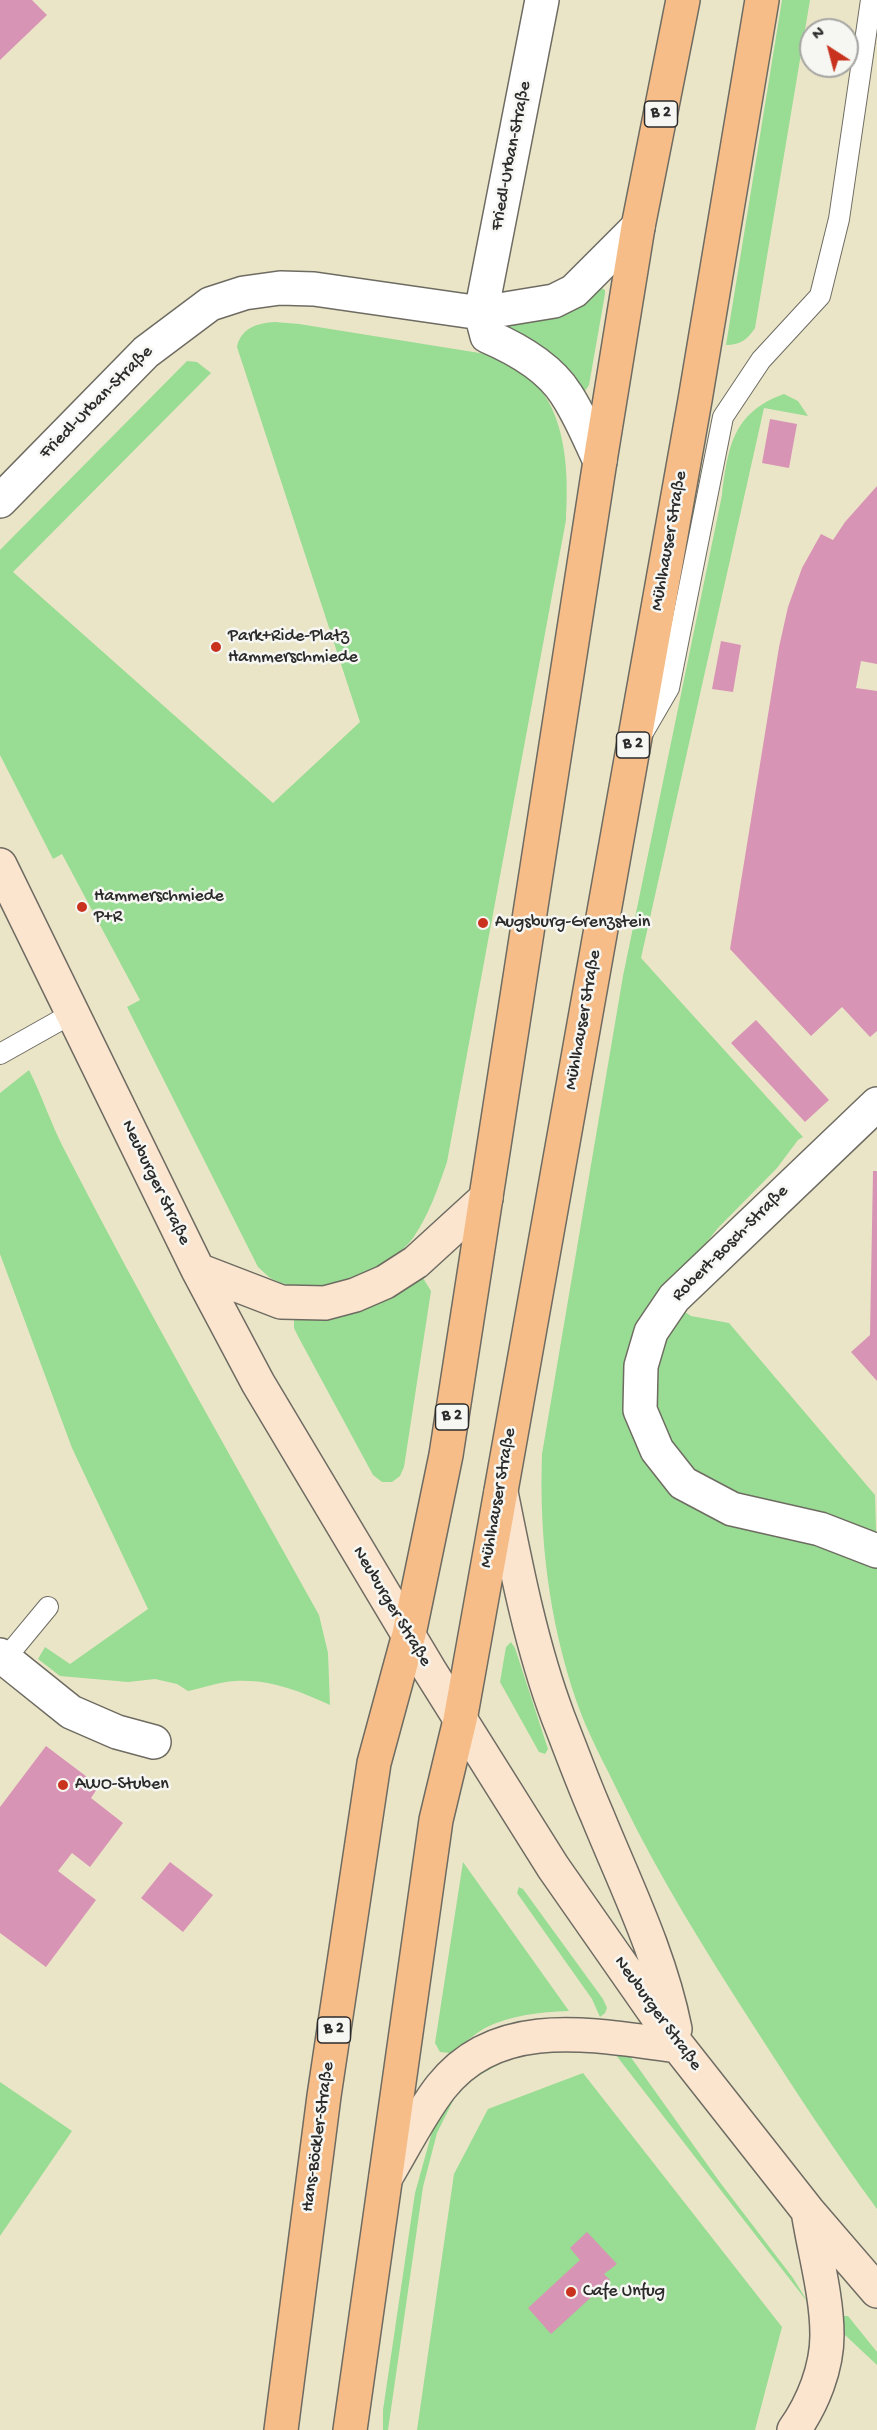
<!DOCTYPE html>
<meta charset="utf-8">
<style>
body{margin:0}
#map{position:relative;width:877px;height:2430px;overflow:hidden;background:#ebe5c8;font-family:"Gochi Hand",sans-serif}
canvas{display:block}
.north{position:absolute;left:799px;top:18px;width:60px;height:60px;box-sizing:border-box;background:#f6f6f2;border:2px solid #a5a5a2;border-radius:50%;rotate:324deg;font-size:16px;font-weight:700;line-height:24px;text-align:center;color:#2b2b2b}
.north::after{content:'';display:block;margin:auto;width:21px;height:27px;background:#c8321e;clip-path:polygon(50% 0,100% 100%,50% 72%,0 100%)}
</style>
<div id="map">
<canvas width="877" height="2430"></canvas>
<div class="north">N</div>
</div>
<script>
const g = document.querySelector('canvas').getContext('2d');
g.lineJoin = 'round';
function fill(path, color) {
  g.fillStyle = color;
  g.fill(path, 'evenodd');
}
function trace(path, color, width, dash) {
  g.strokeStyle = color;
  g.lineWidth = width;
  g.lineCap = dash ? 'butt' : 'round';
  g.setLineDash(dash || []);
  g.stroke(path);
}
function drawText(font, color, halo, rows, align = 'center') {
  g.font = font + ' "Gochi Hand",sans-serif';
  g.lineWidth = 5;
  g.setLineDash([]);
  g.textBaseline = 'middle';
  g.strokeStyle = halo;
  g.fillStyle = color;
  for (const [text, x, y, turn = 0] of rows) {
    g.save();
    g.translate(x, y);
    g.rotate((+turn || 0) * Math.PI / 180);
    g.textAlign = isNaN(turn) ? turn : align;
    if (halo) g.strokeText(text, 0, 0);
    g.fillText(text, 0, 0);
    g.restore();
  }
}
fill(new Path2D(`
 M782 0H810L755 328C747 340 740 345 726 345Z
 M600 287 605 290V294L589 385 585 391 496 321Z
 M275 322 299 324 492 355C502 360 513 364 521 370 567 404 569 469 566 520L447 1162C438 1188 429 1215 413 1238 385 1275 316 1302 272 1279 267 1276 263 1271 258 1267L127 1007 140 1000 62 854 53 859 0 755V550L187 361 197 362 211 373 13 572 273 803 360 722 237 347C241 328 257 323 275 322Z
 M784 394 798 401 808 416 764 408 641 958 803 1137 798 1140 777 1168 718 1228 663 1297 691 1316 729 1323 875 1495 877 1562V2209C833 2149 793 2087 753 2025 705 1950 660 1878 621 1798 606 1766 587 1733 576 1700 549 1620 539 1538 542 1454L623 976 722 495C728 447 733 412 784 394Z
 M29 1070C42 1096 51 1124 64 1149 145 1307 233 1460 319 1615L328 1653 330 1705C299 1691 270 1679 235 1681 219 1682 203 1688 188 1691L177 1684 155 1679 128 1682 60 1676 38 1659 45 1647 70 1664 148 1609 72 1448 0 1254V1093Z
 M416 1276 423 1278 431 1291 404 1467 400 1476 392 1482H382L373 1475 300 1340 294 1328V1320L299 1314Z
 M511 1642 515 1648 548 1749 545 1754 539 1752 500 1682 506 1647Z
 M463 1862 569 2011C540 2012 511 2015 485 2028 473 2035 462 2045 450 2053L440 2052 435 2043Z
 M519 1887 523 1889 603 1999 607 2008 605 2013 600 2017 592 1999 517 1893Z
 M612 2050 630 2056 719 2181 793 2278 809 2304Z
 M515 2055 471 2080 456 2095 437 2133 423 2187 388 2430H383V2410L415 2193 432 2132 439 2116 468 2075Z
 M583 2073 782 2327 755 2430H417L454 2174 488 2109Z
 M0 2082 72 2131 0 2236Z
 M843 2316H848L877 2352V2365L845 2335 840 2327Z`), '#99dc93');
fill(new Path2D(`
 M0 0H32L47 15 0 60Z
 M770 419 797 424 789 468 762 463Z
 M877 486V664L861 661 856 688 877 691V1031L870 1037 842 1007 811 1036 730 949 779 647 788 607 802 568 821 534 833 540 845 522Z
 M721 641 741 645 733 692 712 689Z
 M756 1020 829 1100 805 1122 731 1043Z
 M873 1171H877V1381L851 1352 870 1335Z
 M46 1746 99 1786 91 1798 123 1823 90 1867 72 1853 58 1871 96 1900 46 1967 0 1933V1807Z
 M170 1862 213 1895 183 1932 141 1898Z
 M587 2232 617 2264 604 2274 610 2280 551 2334 528 2308 580 2260 570 2248Z`), '#d894b4');
const lane = new Path2D(`
 M644 731 669 688 723 417 761 360 820 296 839 219 871 0
 M0 1054 73 1013
 M5 1659 48 1607`);
const street = new Path2D(`
 M542 0 481 313 487 336C515 348 549 367 566 394 580 415 589 438 600 461
 M0 501 146 352 210 304 244 293 280 288 314 289 481 313 554 301 574 291 638 227
 M877 1104 674 1298 651 1332 641 1366 640 1410 657 1450 683 1483 732 1509 820 1529 877 1551
 M0 1655 71 1712 117 1732 154 1742`);
const secondary = new Path2D(`
 M0 865 198 1270 258 1383 430 1671 553 1867 678 2046 808 2211 877 2291
 M198 1270 281 1302 325 1303 355 1295 385 1282 416 1262 486 1198
 M501 1492C516 1567 531 1645 558 1717 571 1750 583 1783 597 1815 626 1886 660 1954 675 2029
 M386 2177C404 2147 420 2114 441 2087 499 2013 598 2036 678 2046
 M794 2430C813 2403 827 2368 827 2335 827 2295 814 2250 808 2211`);
const primary = new Path2D(`
 M281 2430 324 2096 374 1763 409 1634 446 1455 600 461 638 227 683 0
 M350 2430 436 1820 460 1720 491 1547 695 400 762 0`);
trace(lane, '#6e6c62', 22);
trace(street, '#6e6c62', 36);
trace(secondary, '#6e6c62', 36);
trace(primary, '#6e6c62', 36);
trace(lane, '#fff', 20);
trace(street, '#fff', 33);
trace(secondary, '#fce5cf', 33);
trace(primary, '#f7bd88', 33);
for (const [x, y, r, color] of [
 [216,647,6,"#c8321e"],
 [82,907,6,"#c8321e"],
 [483,923,6,"#c8321e"],
 [63,1785,6,"#c8321e"],
 [571,2292,6,"#c8321e"]
]) {
  const dot = new Path2D();
  dot.arc(x, y, r, 0, 2 * Math.PI);
  g.fillStyle = color;
  g.fill(dot);
  trace(dot, '#f6f6f2', 2);
}
for (const [x, y, w] of [
 [661,114,33],
 [633,745,33],
 [452,1417,33],
 [334,2030,33]
]) {
  const box = new Path2D();
  box.roundRect(x - w / 2, y - 13, w, 26, 4.5);
  g.fillStyle = '#f6f6f2';
  g.fill(box);
  trace(box, '#2b2b2b', 1.5);
}
drawText('bold 16px', '#2b2b2b', null, [
 ["B 2",661,114],
 ["B 2",633,745],
 ["B 2",452,1417],
 ["B 2",334,2030]
]);
drawText('18px', '#2b2b2b', '#f6f6f2', [
 ["Friedl-Urban-Straße",512,156,-79],
 ["Friedl-Urban-Straße",97,403,-45],
 ["Mühlhauser Straße",670,541,-80],
 ["Mühlhauser Straße",584,1020,-80],
 ["Neuburger Straße",155,1183,64],
 ["Robert-Bosch-Straße",731,1244,-45],
 ["Mühlhauser Straße",499,1498,-80],
 ["Neuburger Straße",391,1607,59],
 ["Neuburger Straße",657,2014,54],
 ["Hans-Böckler-Straße",319,2137,-82]
]);
drawText('18px', '#2b2b2b', '#f6f6f2', [
 ["Park+Ride-Platz",228,637],
 ["Hammerschmiede",228,658],
 ["Hammerschmiede",94,897],
 ["P+R",94,918],
 ["Augsburg-Grenzstein",495,923],
 ["AWO-Stuben",75,1785],
 ["Cafe Unfug",583,2292]
], 'left');
</script>
